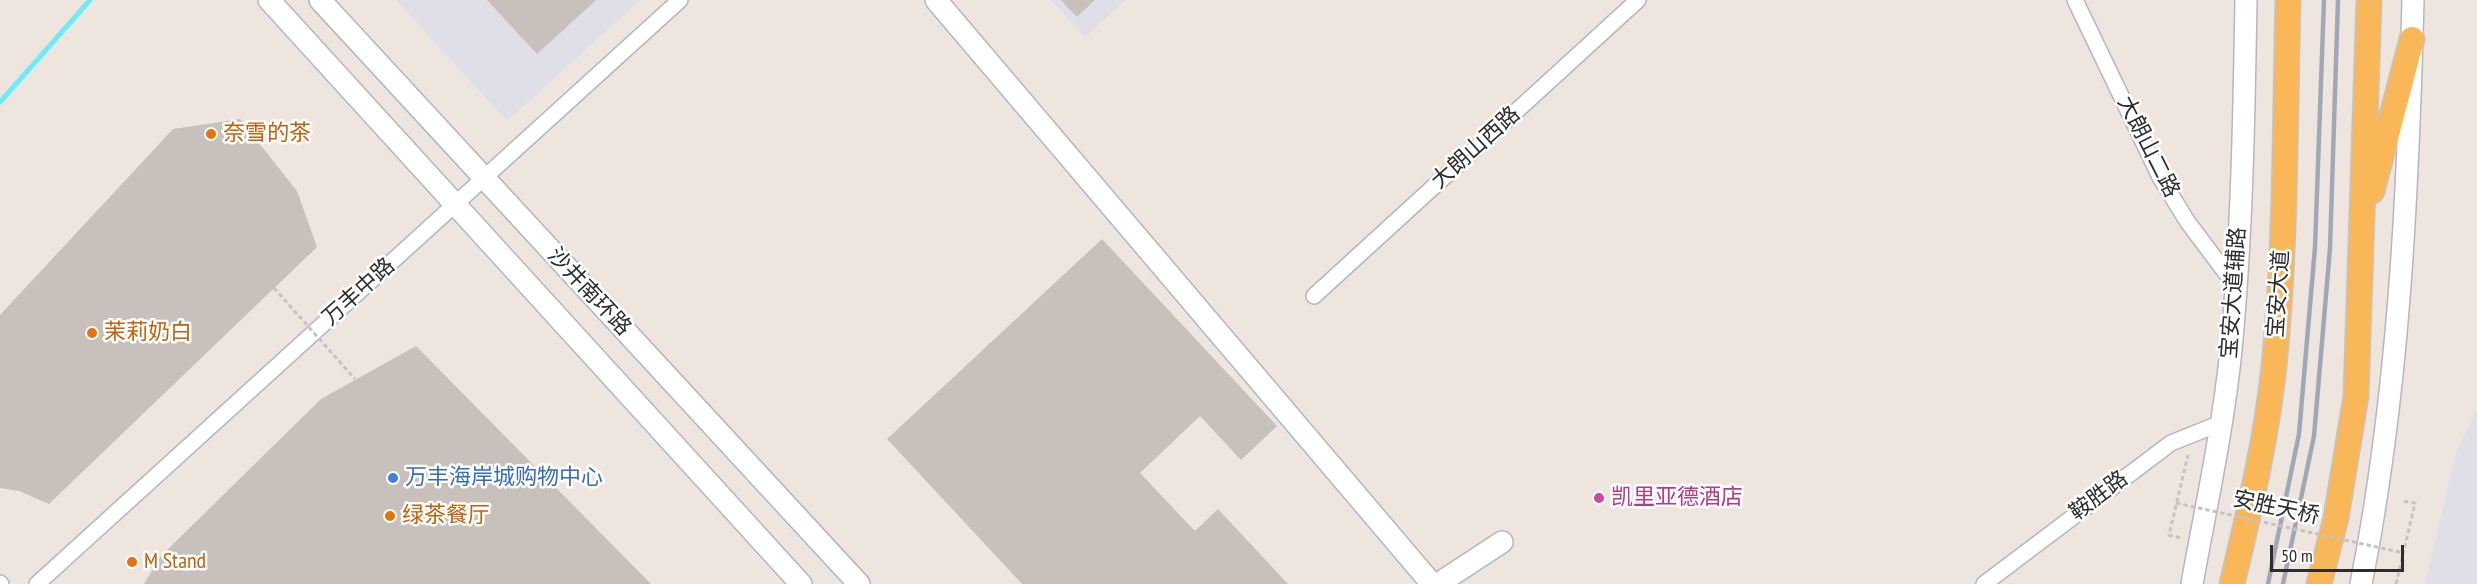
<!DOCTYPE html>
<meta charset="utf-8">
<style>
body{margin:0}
#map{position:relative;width:2477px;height:584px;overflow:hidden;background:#efe5df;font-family:"PT Sans Narrow",sans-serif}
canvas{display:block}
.scale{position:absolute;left:2270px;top:545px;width:134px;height:27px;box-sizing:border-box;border:3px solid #2d2d2d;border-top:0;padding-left:8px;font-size:18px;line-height:21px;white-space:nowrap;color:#2d2d2d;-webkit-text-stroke:4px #fff;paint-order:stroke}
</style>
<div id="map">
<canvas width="2477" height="584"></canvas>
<div class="scale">50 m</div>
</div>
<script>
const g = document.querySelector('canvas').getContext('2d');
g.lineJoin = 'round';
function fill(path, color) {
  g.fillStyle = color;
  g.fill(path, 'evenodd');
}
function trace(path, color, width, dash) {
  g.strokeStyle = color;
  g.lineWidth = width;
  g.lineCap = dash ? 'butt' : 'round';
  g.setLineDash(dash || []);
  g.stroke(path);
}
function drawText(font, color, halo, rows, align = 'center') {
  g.font = font + ' "PT Sans Narrow","Noto Sans SC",sans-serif';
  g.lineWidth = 5;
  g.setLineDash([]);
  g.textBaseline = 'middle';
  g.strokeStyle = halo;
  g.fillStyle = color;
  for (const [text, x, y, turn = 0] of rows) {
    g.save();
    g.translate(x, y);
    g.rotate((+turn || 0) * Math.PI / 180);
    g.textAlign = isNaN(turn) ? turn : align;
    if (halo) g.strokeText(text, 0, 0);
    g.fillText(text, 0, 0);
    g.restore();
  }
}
fill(new Path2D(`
 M396 0H640L507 121Z
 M1051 0H1126L1085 37Z
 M2477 409V584H2425L2456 453Z`), '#e0dfe7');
trace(new Path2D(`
 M0 102 90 0`), '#6becf7', 5);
fill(new Path2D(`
 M487 0H596L537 54Z
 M1061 0H1095L1077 17Z
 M240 119 297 191 317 247 49 504 19 491 0 488V315L173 129Z
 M1102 239 1277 426 1241 460 1200 416 1140 473 1195 531 1218 509 1288 584H1022L887 439Z
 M416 346 651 584H144L160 557 321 399Z`), '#c8c0ba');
const street = new Path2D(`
 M2075 0 2160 177 2187 221 2235 285
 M1314 296 1638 0
 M0 583 1 584
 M37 584 680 0
 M1984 584 2171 443 2221 423`);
const secondary = new Path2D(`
 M269 0 801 584
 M320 0 859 584
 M936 0 1432 584
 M1438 584 1502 542
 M2192 584C2206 506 2223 429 2231 350 2242 234 2244 117 2246 0
 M2361 584C2399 393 2408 194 2413 0`);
const primary = new Path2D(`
 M2372 191 2412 39
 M2232 584C2250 508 2268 433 2275 356 2286 238 2285 118 2288 0
 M2319 584 2336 518 2356 396 2369 0`);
trace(street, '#b3b7c1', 18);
trace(secondary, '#b3b7c1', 24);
trace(primary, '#c4c4c4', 27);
trace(new Path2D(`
 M2180 538 2169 535 2188 455
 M2396 584 2415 503 2402 501`), '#c4c4c4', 3, [4.5, 3]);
trace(street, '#fff', 15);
trace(secondary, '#fff', 21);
trace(primary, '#fab758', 24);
trace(new Path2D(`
 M2268 584 2299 434 2315 247 2324 0
 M2283 584 2314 436 2330 248 2338 0`), '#a0a8b8', 4.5);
trace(new Path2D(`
 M274 288 355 379
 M2176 503 2404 553`), '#c4c4c4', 3, [4.5, 3]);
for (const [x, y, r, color] of [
 [211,134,6,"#e8710a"],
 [92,333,6,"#e8710a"],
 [393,478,6,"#3f7fe0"],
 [1599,498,6,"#d1479c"],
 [390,516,6,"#e8710a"],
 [132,562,6,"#e8710a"]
]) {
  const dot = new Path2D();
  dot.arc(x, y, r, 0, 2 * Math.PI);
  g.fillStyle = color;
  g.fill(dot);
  trace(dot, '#fff', 2);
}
drawText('22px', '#c56008', '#fff', [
 ["奈雪的茶",223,134],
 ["茉莉奶白",104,333],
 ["绿茶餐厅",402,516],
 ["M Stand",144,562]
], 'left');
drawText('22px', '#2d2d2d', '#fff', [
 ["大朗山二路",2148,147,63],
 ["大朗山西路",1476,148,-42],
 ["万丰中路",359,292,-42],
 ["沙井南环路",589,292,47],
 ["宝安大道辅路",2234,293,-86],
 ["宝安大道",2279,294,-86],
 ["鞍胜路",2099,496,-37],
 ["安胜天桥",2276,508,12]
]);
drawText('22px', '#366cbe', '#fff', [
 ["万丰海岸城购物中心",405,478]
], 'left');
drawText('22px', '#b23c85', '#fff', [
 ["凯里亚德酒店",1611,498]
], 'left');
</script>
